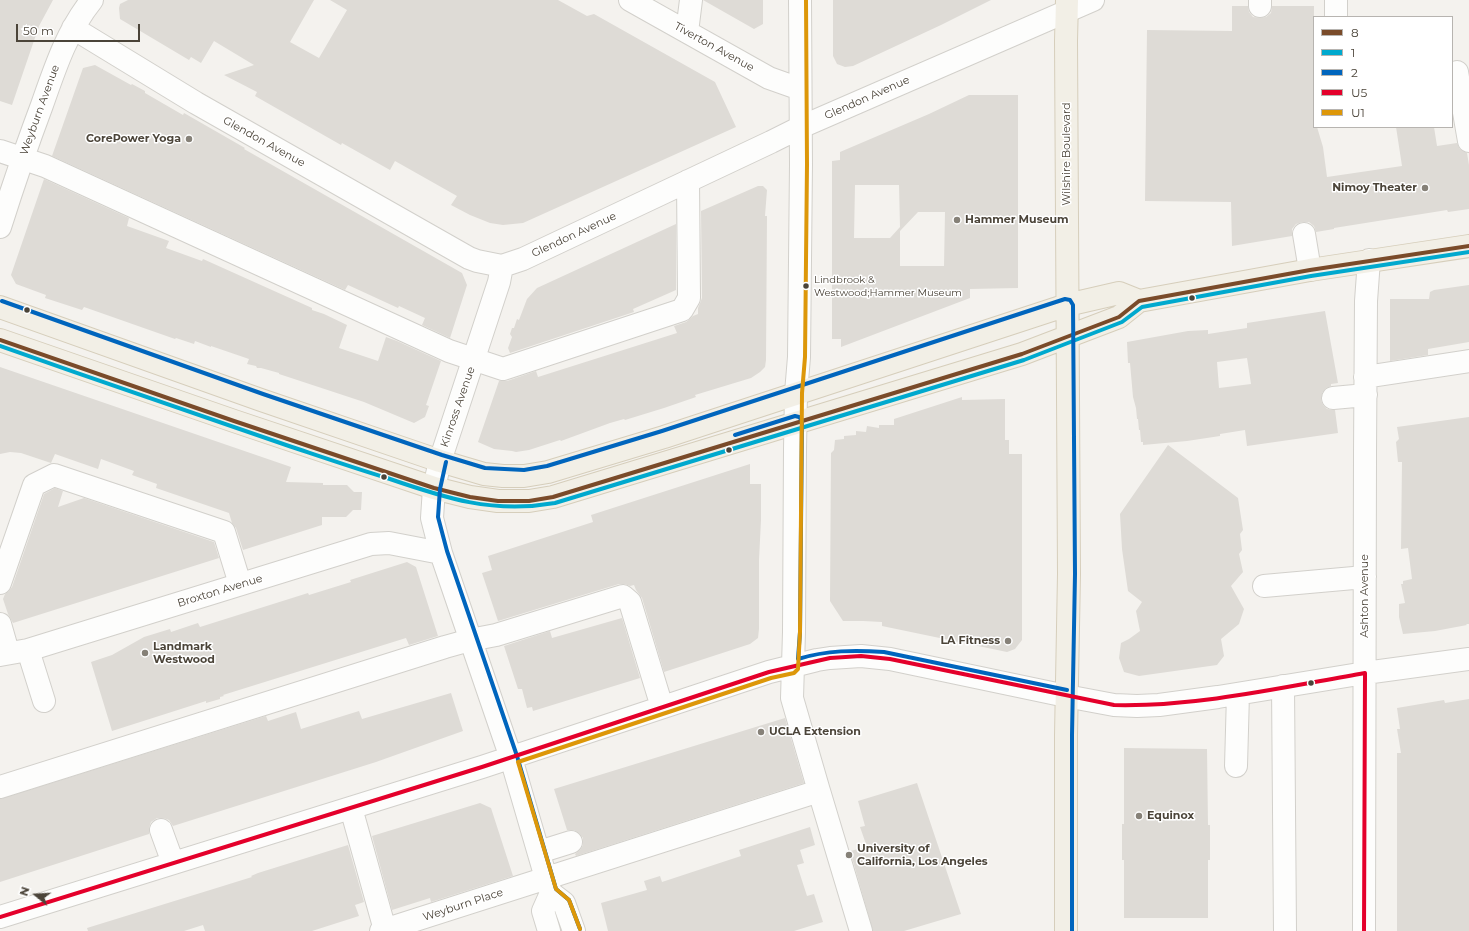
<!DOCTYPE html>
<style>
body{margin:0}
#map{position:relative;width:1469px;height:931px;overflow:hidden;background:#f4f2ee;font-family:Montserrat,sans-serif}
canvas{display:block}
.legend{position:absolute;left:1313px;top:16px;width:140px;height:112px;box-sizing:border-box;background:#fff;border:1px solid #b7b4b0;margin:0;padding:5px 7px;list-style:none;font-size:12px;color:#4b4439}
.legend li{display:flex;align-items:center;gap:8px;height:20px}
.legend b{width:20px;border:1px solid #b7b4b0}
.north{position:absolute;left:16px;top:875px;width:40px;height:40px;-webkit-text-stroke:3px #fff;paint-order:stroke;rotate:288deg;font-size:11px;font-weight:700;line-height:16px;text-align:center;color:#4b4439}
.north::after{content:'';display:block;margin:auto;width:14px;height:18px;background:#4b4439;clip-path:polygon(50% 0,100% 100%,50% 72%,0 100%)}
.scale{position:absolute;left:16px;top:24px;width:124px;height:18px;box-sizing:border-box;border:2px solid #4b4439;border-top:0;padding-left:5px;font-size:12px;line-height:14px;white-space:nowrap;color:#4b4439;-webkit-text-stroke:3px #fff;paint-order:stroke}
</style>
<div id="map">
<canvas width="1469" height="931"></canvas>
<ul class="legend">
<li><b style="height:5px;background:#7a4b2a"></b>8</li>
<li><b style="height:5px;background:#00a9ce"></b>1</li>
<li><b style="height:5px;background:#0065bd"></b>2</li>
<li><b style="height:5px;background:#e4002b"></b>U5</li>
<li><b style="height:5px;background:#dd9709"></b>U1</li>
</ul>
<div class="north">N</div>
<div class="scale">50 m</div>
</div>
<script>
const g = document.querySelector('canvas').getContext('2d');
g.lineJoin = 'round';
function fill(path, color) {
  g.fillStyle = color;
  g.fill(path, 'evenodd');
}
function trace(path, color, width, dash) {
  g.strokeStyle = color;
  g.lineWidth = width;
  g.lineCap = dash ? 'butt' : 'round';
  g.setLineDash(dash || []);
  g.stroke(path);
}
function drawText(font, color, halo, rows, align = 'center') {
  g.font = font + ' Montserrat,sans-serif';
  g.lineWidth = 3;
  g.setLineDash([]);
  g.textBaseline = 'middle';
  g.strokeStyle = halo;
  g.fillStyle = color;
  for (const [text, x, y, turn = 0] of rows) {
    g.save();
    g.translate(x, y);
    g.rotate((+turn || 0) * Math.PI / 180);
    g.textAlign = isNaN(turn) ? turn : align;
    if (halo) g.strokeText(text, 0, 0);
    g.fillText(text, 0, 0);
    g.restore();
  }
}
fill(new Path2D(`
 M0 0H53L39 26 12 105 0 101Z
 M128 0H314L290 42 319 58 347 10 330 0H558L587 16 594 14 715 82 736 127 523 223 503 225 490 223 470 215 451 205 457 196 395 161 390 170 342 143 341 145 255 96 257 92 224 75 254 65 214 41 201 63 191 57 189 60 120 19 119 8 120 4Z
 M703 0H763V24L754 29Z
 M833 0H991L941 25 853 66 845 67 837 64 833 56Z
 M1232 6H1248L1249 12 1253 17 1260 18 1266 17 1271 13 1272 6H1314V127H1317L1323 147 1327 177 1402 166 1396 127H1434L1437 146 1457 143 1460 149 1467 153 1469 165V209L1448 212 1447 210 1334 228V229L1316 232 1314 226 1309 222H1302L1296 224 1292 229V236L1232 246 1231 202 1145 201 1147 30 1232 31Z
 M95 65 131 85 132 84 145 91V93L183 115 184 113 245 148 244 149 462 273 467 285 450 338 422 325 425 318 399 306 398 308 348 285 345 290 52 156 83 68Z
 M969 95H1018V288L970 289V298L841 347V339H832V161L840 160V152L929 114ZM855 185H899L900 227 890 238H854ZM918 212H945L944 266H900V227V231Z
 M44 179 129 218 127 226 169 241 166 248 202 261 203 259 312 308V310L324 314 347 325 339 348 378 361 386 337 397 341 441 361 426 405 429 406 425 417 414 423 364 402 279 374V373L261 368H257L256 366 247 364 249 359 211 346V347L195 341 194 344 176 338 175 339 84 307 82 310 45 298 46 295 16 284 11 275Z
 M758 186H763L767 190 765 216H767L766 360 765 367 760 372 751 378 695 395 696 397 664 408 625 420 624 419 610 423 561 441 560 440 529 450 516 452 512 451 494 449 478 442 499 381H507L536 371 538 377 677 333 674 326 686 322 693 316 698 314V308L702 298 701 211Z
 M676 224V290L633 309 634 312 510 353 508 348 512 337 510 334 512 328H514L517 319 519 320 527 299 537 288Z
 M1469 285V342L1428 349V355L1390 361V299H1429L1430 292 1434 290Z
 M1325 311 1338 383 1331 384V386L1326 388 1322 393 1321 400 1323 405 1327 409 1335 410 1338 433 1247 446 1245 430 1220 434V436L1187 441 1143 445V442H1141L1140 430H1139L1138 419H1137L1136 408 1133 397 1130 363H1128L1127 342 1188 331 1208 330V334L1247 328V323ZM1247 358 1251 384 1219 388 1217 362Z
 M0 367 291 467 286 482 323 483V485H347L354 492H362L361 510H353L346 517H322V525L243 550 236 528 232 523 229 513 156 488 157 484 132 475 134 471 101 459 98 469 55 454 51 463 21 453 10 452 0 454Z
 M962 397V400L1005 399V440H1009V454H1022V640L1015 649 1007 652 882 626V622L863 621H843L830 601 831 453 834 450 835 440 844 439V436L856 435V431L866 432 867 426 879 428V425H894V419Z
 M1469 417V624H1466L1467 625 1435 631 1403 634 1399 617V604L1405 603 1401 584H1403V581L1412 579 1408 548 1401 549 1402 462H1398L1396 442 1399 439 1397 427Z
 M1168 445 1238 498 1243 530 1240 534 1242 550 1239 554 1243 572 1231 586 1244 609 1239 624 1221 639 1224 656 1217 665 1139 676 1124 672 1119 658 1121 643 1129 639 1140 631 1136 611 1142 602 1128 591 1122 549 1120 514Z
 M750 464V484H761V520L759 560V629L758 638 750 644 664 672 642 598 636 590 634 585 630 586 625 584H619L498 621 482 573 492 570 488 556 593 522 591 515Z
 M55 488 63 491 58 507 84 498 214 542 219 558 13 623 8 614 3 599 5 594 8 592 12 587 44 494Z
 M407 562 416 567 438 636 409 645 406 638 223 695 224 696 220 697V699L206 703V701L112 731 91 662 112 655 144 637 170 629 171 632 198 623 200 627 308 593 309 595 351 582 350 580Z
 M622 618 640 678 533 711 532 707 527 708 522 689H518L504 646 550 631 552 638Z
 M451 693 463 731 376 762 173 826 169 820 163 818H157L151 822 149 828V834L0 882V799L266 716 268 721 296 712 301 729 359 711 362 719Z
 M1469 699V931H1397V753H1401L1397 729H1400L1397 708 1444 700 1445 703Z
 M785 718 804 783 576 856 575 854 580 850 583 845V838L579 833 574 830H567L554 789Z
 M1124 748 1207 749 1208 825H1210V860H1208V918H1124V860H1122V824H1124Z
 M917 783 961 914 904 931H873L850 851 867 847 860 827 865 826 858 801Z
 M480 803 491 808 513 876 431 902 430 898 392 910 372 836Z
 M810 827 815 845 800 850 804 863 797 865 807 896 814 894 823 922 794 931H608L601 903 647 890 644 881 660 876 662 882 741 856 739 850Z
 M348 845 364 902 355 905 359 916 312 931H205L203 925 184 931H88L87 928 223 886 252 877 251 876 258 873Z`), '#dedbd6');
const minor = new Path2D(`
 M630 0 769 78 800 89
 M1260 0V6
 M1336 0V17
 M73 28 196 103 469 258 477 261 502 266 523 259 771 142 801 127 1093 0
 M687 32 691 0
 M1457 72 1469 141
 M0 151 45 166 449 351 503 369 682 310 689 298 688 181
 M0 227C13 186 27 145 42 105 55 68 67 31 92 0
 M1304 234 1310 270
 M502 266 499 282 440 461 434 488 432 518 441 553 511 758 546 878 551 893 564 903 574 931
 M1365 377 1469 361
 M1333 398 1366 395
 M0 583 34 485 54 475 224 532 240 584
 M1264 586 1365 577
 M0 624 8 652
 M28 650 44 701
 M0 655 28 650 371 544 389 543 441 553
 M1283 686 1285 931
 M1236 766 1238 694
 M0 787 445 647 470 640 496 635 623 596 630 602 662 707
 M819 791 861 931
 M351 808 385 930
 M161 830 173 863
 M539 852 571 842
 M0 917 482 767 769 672 817 660 830 658 861 656 890 659 1066 696 1114 705 1137 706 1159 705 1218 697 1365 673 1469 659
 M381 931 819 791 792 698 794 632 795 449 796 393 799 357 801 164 800 0
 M549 931 543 911 551 893
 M1364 931 1365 453 1366 301 1369 260`);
const major = new Path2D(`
 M0 307 261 400 440 461 484 474 503 476H524L548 472 664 437 1067 305 1119 293 1139 301 1310 270 1469 246
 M0 340 234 421 434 488 470 497 498 501H529L553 497 1022 354 1119 317 1139 301
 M1066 931V735L1069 574 1066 41 1067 0`);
trace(minor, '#d2d0cb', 24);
trace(major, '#d6cebb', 24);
trace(minor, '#fdfdfc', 22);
trace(major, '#f2efe6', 22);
trace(new Path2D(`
 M0 340 234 421 434 488 470 497 498 501H529L553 497 1022 354 1119 317 1139 301 1310 270 1469 246`), '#7a4b2a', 4);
trace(new Path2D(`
 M0 346C96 380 192 413 289 446 322 457 354 468 387 478 445 498 492 514 555 503L1024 360 1122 322 1142 307 1311 276 1469 252`), '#00a9ce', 4);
trace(new Path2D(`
 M2 301 263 394 442 455 485 468 524 470 547 466 662 431 1065 299 1070 300 1073 305 1075 574 1072 735V931
 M735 435 795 416 799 417 802 420 800 632 798 659C827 650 855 650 884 652L1067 690
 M446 462 440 489 438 517 447 551 517 756 556 889 569 900 580 929`), '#0065bd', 4);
trace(new Path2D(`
 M0 917 482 767 769 672 830 658 861 656 890 659 1114 705C1197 707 1284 687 1365 673L1364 931`), '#e4002b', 4);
trace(new Path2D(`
 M580 929 569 900 556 889 518 762 771 678 794 673 798 669 800 632 802 393 805 357 807 164 806 0`), '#dd9709', 4);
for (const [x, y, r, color] of [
 [189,139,4,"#868178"],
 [1425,188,4,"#868178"],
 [957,220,4,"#868178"],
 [806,286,3.5,"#4b4439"],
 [1192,298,3.5,"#4b4439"],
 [27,310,3.5,"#4b4439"],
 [729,450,3.5,"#4b4439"],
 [384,477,3.5,"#4b4439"],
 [1008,641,4,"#868178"],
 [145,653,4,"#868178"],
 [1311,683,3.5,"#4b4439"],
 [761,732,4,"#868178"],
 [1139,816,4,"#868178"],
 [849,855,4,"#868178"]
]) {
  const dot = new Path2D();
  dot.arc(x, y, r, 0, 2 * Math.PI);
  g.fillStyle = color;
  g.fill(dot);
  trace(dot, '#fff', 1.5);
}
drawText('10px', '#4b4439', '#fff', [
 ["Lindbrook &",814,280],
 ["Westwood;Hammer Museum",814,293]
], 'left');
drawText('11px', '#4b4439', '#fff', [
 ["Tiverton Avenue",714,47,29],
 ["Glendon Avenue",867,98,-24],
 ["Weyburn Avenue",40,110,-70],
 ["Glendon Avenue",264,142,29],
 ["Wilshire Boulevard",1067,154,-90],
 ["Glendon Avenue",574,235,-25],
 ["Kinross Avenue",458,407,-71],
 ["Broxton Avenue",220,591,-17],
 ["Ashton Avenue",1365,596,-90],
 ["Weyburn Place",463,905,-18]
]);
drawText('bold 11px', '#4b4439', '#fff', [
 ["CorePower Yoga",181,139,"right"],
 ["Nimoy Theater",1417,188,"right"],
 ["Hammer Museum",965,220],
 ["LA Fitness",1000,641,"right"],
 ["Landmark",153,647],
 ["Westwood",153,660],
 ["UCLA Extension",769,732],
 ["Equinox",1147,816],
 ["University of",857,849],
 ["California, Los Angeles",857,862]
], 'left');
</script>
